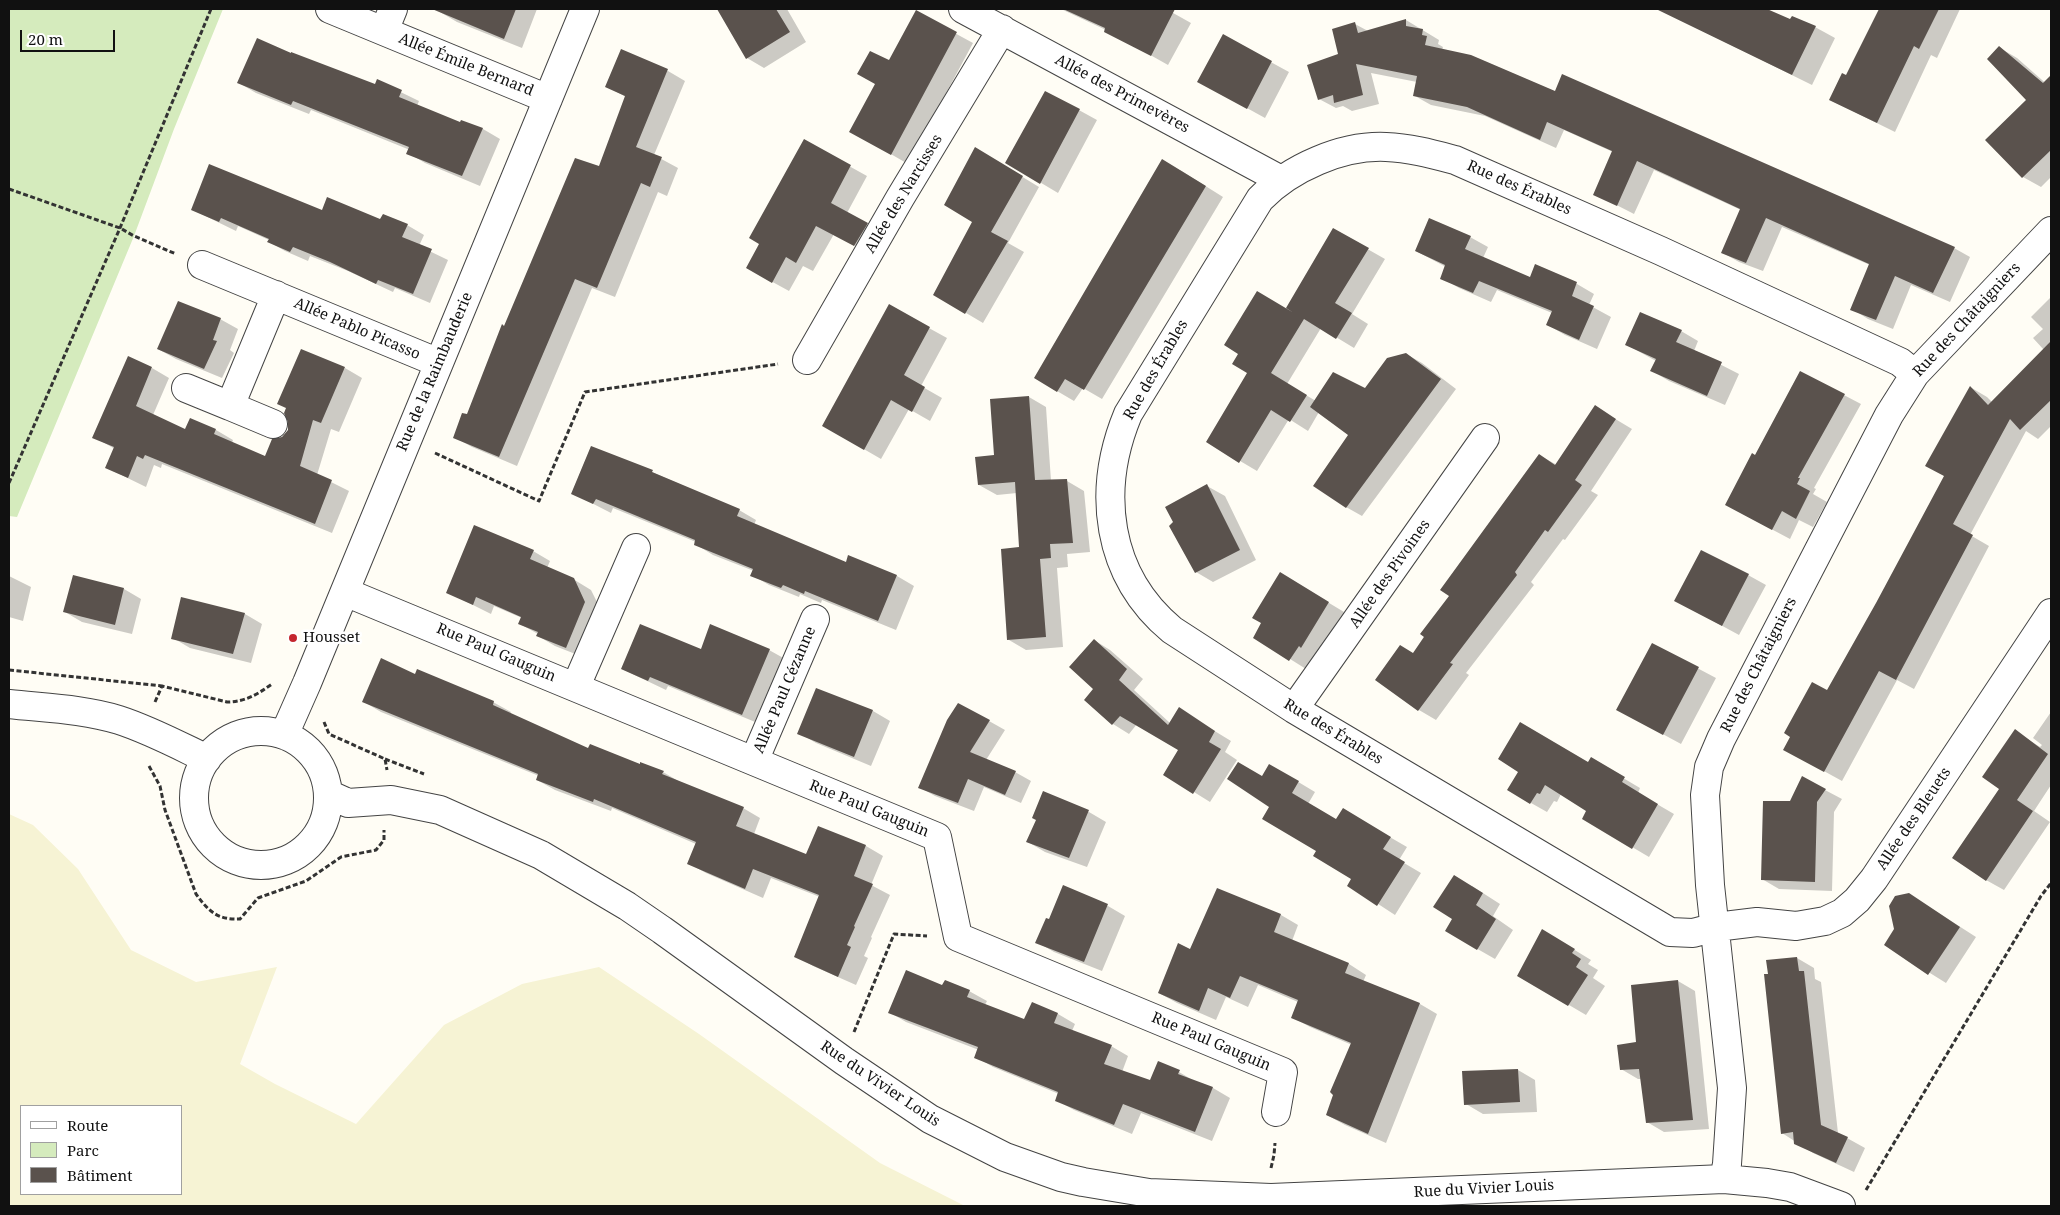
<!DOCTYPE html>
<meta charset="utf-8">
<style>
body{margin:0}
#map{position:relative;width:2060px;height:1215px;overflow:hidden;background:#fffdf5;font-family:"Noto Serif",serif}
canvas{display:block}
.frame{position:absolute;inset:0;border:10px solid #111;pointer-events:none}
.legend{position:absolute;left:20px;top:1105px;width:162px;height:90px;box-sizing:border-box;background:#fff;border:1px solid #a0a0a0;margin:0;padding:6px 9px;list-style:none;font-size:15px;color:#111}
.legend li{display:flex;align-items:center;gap:10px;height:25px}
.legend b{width:25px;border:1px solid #a0a0a0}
.scale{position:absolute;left:20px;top:30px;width:95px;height:22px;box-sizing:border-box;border:2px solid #111;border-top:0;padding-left:6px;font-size:15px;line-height:18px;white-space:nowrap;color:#111;-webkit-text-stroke:4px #fff;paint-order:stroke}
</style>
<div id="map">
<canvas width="2060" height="1215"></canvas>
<div class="frame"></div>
<ul class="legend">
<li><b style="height:6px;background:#fff"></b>Route</li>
<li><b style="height:14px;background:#d5ebbd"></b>Parc</li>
<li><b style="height:14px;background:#5a524d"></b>Bâtiment</li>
</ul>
<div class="scale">20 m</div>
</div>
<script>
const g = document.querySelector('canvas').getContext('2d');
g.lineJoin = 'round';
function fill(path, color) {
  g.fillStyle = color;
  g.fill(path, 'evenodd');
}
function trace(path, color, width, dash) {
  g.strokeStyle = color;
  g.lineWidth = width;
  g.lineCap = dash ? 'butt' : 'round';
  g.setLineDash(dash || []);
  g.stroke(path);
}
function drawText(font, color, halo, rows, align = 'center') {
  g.font = font + ' "Noto Serif",serif';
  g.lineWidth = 5;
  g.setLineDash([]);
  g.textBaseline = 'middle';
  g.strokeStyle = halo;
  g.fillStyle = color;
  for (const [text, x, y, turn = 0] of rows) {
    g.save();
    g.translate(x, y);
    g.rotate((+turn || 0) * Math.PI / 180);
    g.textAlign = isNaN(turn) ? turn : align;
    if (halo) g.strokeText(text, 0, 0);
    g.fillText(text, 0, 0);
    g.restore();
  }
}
fill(new Path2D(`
 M9 814 33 825 78 869 131 950 196 982 277 967 240 1064 275 1084 356 1124 444 1025 522 984 599 967 699 1034 880 1163 965 1206H9ZM21 1106H181V1194H21Z`), '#f6f3d4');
fill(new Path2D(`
 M9 9H223L174 129 134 236 17 517 9 516Z`), '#d5ebbd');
fill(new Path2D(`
 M441 9H537L522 48 457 22 440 12Z
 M726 9H787L806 42 764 68 747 58 721 12Z
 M1061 9H1166L1191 23 1168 65 1106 30Z
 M1658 9H1765L1791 21 1815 27 1835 38 1812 85Z
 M1880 9H1960L1937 58 1931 55 1895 132 1830 100 1847 77Z
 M916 12 973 43 908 164 851 131Z
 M1406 20 1439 40 1438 44 1443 47 1442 50 1954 248 1970 257 1950 302 1911 285 1893 329 1868 319 1852 309 1870 265 1782 227 1763 271 1739 262 1723 253 1741 210 1654 170 1634 214 1595 194 1613 152 1564 130 1556 148 1485 116 1431 105 1415 96 1417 82 1371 73 1379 104 1352 111 1343 106 1336 108 1319 99 1355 24 1368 31Z
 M1223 36 1289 72 1265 118 1216 91Z
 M2000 48 2017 58 2050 87 2051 85V177L2041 187 2023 177 1986 140 2028 100Z
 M621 51 668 71 685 81 654 155 678 168 667 196 658 192 615 297 592 288 517 466 472 447 454 437 468 415 505 327 600 168 626 97 606 86Z
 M291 55 376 85 378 81 419 101 417 106 460 124 462 121 483 129 500 139 480 186 425 163 408 153 410 150 311 110 309 114 256 93 239 83Z
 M1046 92 1097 120 1058 193 1006 162Z
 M804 141 867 176 847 213 884 234 872 255 834 234 813 271 803 266 789 291 747 268 761 243Z
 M993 159 1039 187 1008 243 1024 252 983 323 934 294 974 221Z
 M1180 170 1223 197 1102 399 1083 388 1074 401 1057 391Z
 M193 210 322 211 407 225 424 235 419 246 448 260 430 303 395 288 393 292 348 271 310 256 308 261 285 251 269 242V240L238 226 236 231Z
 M1334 230 1385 259 1352 314 1368 324 1354 348 1321 328 1287 384 1316 401 1365 389 1406 354 1422 363 1456 389 1362 516 1346 507 1350 434 1319 412 1308 431 1289 419 1257 471 1208 442 1295 315Z
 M1470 237 1488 247 1483 258 1530 279 1536 266 1577 284 1594 294 1589 305 1611 317 1597 349 1565 335 1548 325 1552 313 1497 290 1491 302 1459 288 1442 278 1446 267 1416 251Z
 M2051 297V426L2038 439 2026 431 1970 535 1989 546 1914 689 1897 680 1842 781 1802 759 1828 692 1878 603 1945 476 1970 387 1987 397 1992 402 2044 350 2033 338 2043 329 2031 317Z
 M889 306 947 338 921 386 942 398 930 421 909 409 881 459 824 426Z
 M220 319 238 329 230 350 234 353 222 378 176 359 158 349Z
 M1681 331 1698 341 1694 351 1739 374 1725 405 1669 381 1652 371 1656 361 1627 345Z
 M152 368 169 378 153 415 186 431 216 430 233 440 232 443 266 457 345 368 362 378 339 432 331 429 317 475 349 491 332 533 162 464 161 468 154 465 146 487 107 468 115 449 94 437Z
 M1800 372 1861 404 1814 488 1816 489 1813 494 1827 502 1813 527 1799 520 1790 539 1743 514 1755 456Z
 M1029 397 1046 407 1051 481H1067L1084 491 1090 552 1067 554 1068 567 1057 568 1063 647 1026 650 1009 640 1021 548 1017 493 997 495 979 485 995 456 991 400Z
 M1612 417 1632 429 1591 491 1598 495 1565 540 1563 539 1531 582 1534 585 1466 673 1469 675 1436 720 1419 710 1376 679 1413 654 1539 455 1557 465Z
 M591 447 652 472 739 510 756 520 754 525 846 564 849 557 897 576 914 586 896 630 822 600 821 603 800 594 799 597 769 585 752 575 754 571 713 555 695 544 696 542 613 508 611 513 572 493Z
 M1207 486 1225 496 1256 560 1213 582 1196 572Z
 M533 551 550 561 547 568 573 579 591 590 602 612 583 657 555 646 538 636V634L520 624 522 618 494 606 491 614 447 592Z
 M1748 575 1766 585 1739 635 1693 610Z
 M9 576 31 587 23 621 9 617Z
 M74 576 124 589 141 599 132 634 82 622 65 612Z
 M1296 583 1344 612 1317 656 1315 654 1306 669 1255 637Z
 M182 598 245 614 262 624 251 663 190 648 173 638Z
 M1094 640 1110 650 1143 679 1134 690 1170 723 1195 719 1231 741 1225 752 1237 760 1210 802 1165 774 1180 750 1137 724 1129 734 1113 724 1086 700 1094 689Z
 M1652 644 1716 678 1681 744 1635 719Z
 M701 650H769L787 660 760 724 668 686 666 690 622 669Z
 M416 675 493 702 511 712 510 714 589 750 663 772 680 782 743 808 760 818 754 834 807 856 819 828 866 846 883 856 871 885 890 895 871 937 872 938 864 956 868 958 856 985 813 966 796 956 820 897 771 878 763 898 706 873 688 863 696 844 612 808 611 811 555 790 537 780 539 776 381 712 364 702Z
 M817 689 873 711 890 721 871 766 816 743 799 733Z
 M2051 712V785L2034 811 2050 822 2004 890 1986 880 2001 788 2015 731 2040 747 2042 745 2033 738Z
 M989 721 1005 730 986 760 1015 772 1031 781 1021 803 984 787 974 811 935 796 919 787Z
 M1591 759 1640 788 1638 793 1674 814 1649 857 1583 818 1587 810 1561 794 1557 802 1554 801 1547 812 1508 790 1588 764Z
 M1270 765 1315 792 1308 804 1337 821 1343 810 1407 847 1399 860 1421 873 1395 915 1349 885 1353 879 1318 851 1270 806 1262 777Z
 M1825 790 1842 799 1834 812 1832 891 1779 889 1762 879 1791 802Z
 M1044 793 1089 812 1106 822 1087 867 1045 852 1028 842 1037 820Z
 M1472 886 1500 904 1493 916 1513 930 1495 959 1446 931Z
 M1064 887 1108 906 1125 916 1102 971 1054 952 1037 942 1050 920Z
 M1218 890 1281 915 1298 925 1292 941 1349 964 1366 975 1363 982 1420 1004 1437 1014 1386 1143 1345 1125 1327 1115 1352 1045 1310 1027 1292 1017 1298 1002 1258 985 1248 1007 1226 997 1216 1020 1177 1003 1159 993 1191 950Z
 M1909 894 1976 937 1946 983 1885 945 1895 930Z
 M1560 941 1591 960 1588 964 1598 970 1593 978 1605 986 1586 1015 1518 975Z
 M1797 958 1814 968 1815 979 1821 982 1838 1133 1865 1148 1854 1172 1813 1153 1782 1133 1769 975Z
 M1678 981 1695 991 1709 1129 1664 1132 1647 1122 1641 1079H1638L1621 1069Z
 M943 986 969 991 987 1001 985 1005 1025 1021 1033 1003 1058 1014 1075 1024 1072 1031 1111 1046 1128 1056 1122 1072 1151 1082 1179 1072 1196 1082 1213 1088 1230 1098 1212 1141 1141 1113 1132 1134 1074 1110 1056 1100 1059 1094 993 1067 976 1057 979 1050 906 1022 889 1012Z
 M1518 1070 1535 1080 1537 1112 1483 1114 1466 1104Z`), '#0003');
fill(new Path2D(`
 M432 9H516L504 39Z
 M717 9H776L790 32 746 59Z
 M1063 9H1175L1151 56 1104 32 1105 28Z
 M1656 9H1767L1790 19 1792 16 1816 26 1792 75Z
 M1879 9H1939L1919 49 1914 46 1877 123 1829 100 1842 73 1846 75Z
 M916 10 957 32 891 155 849 132 875 84 857 74 870 51 889 60Z
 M1406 19V26L1423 29 1422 35 1427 36 1425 45 1471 55 1555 91 1562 74 1955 247 1933 293 1895 276 1876 320 1850 310 1869 264 1766 218 1746 263 1721 253 1740 209 1637 161 1617 206 1593 195 1612 151 1547 122 1540 140 1467 107 1413 96 1417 76 1356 64 1363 95 1334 103 1333 95 1318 100 1307 65 1338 54 1332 29 1355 22 1358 33Z
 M1223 34 1272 61 1247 109 1197 82Z
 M257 38 291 53V52L375 84 377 79 402 90 399 97 460 122 461 120 483 128 462 176 406 154 409 147 293 101 291 105 237 83Z
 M1999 46 2043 83 2051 75V150L2022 178 1985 140 2026 100 1987 59Z
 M621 49 668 69 636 147 662 157 650 187 641 183 597 288 575 279 499 457 453 438 462 413 467 414 502 324 504 326 575 158 599 166 625 96 605 87Z
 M1045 91 1080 109 1040 184 1005 163Z
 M804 139 851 165 831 203 868 223 854 246 816 226 796 263 786 257 772 283 746 268 759 244 749 238Z
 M975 147 1023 176 991 232 1008 241 965 314 933 295 972 222 944 205Z
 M1162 159 1206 186 1084 390 1065 379 1057 392 1034 378Z
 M209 164 322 210 327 197 380 219 383 214 408 224 402 237 432 249 413 294 378 280 376 284 330 262 293 247 290 252 267 242 269 239 221 218 219 222 191 210Z
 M1429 218 1471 236 1465 249 1530 277 1535 264 1577 282 1572 296 1594 306 1579 340 1546 325 1552 311 1479 281 1473 293 1440 279 1445 265 1415 251Z
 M1333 228 1369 248 1335 303 1352 313 1336 339 1304 319 1271 373 1307 395 1290 422 1271 410 1239 463 1206 442 1247 373 1232 364 1238 354 1224 345 1257 291 1294 313 1286 308Z
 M178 301 221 318 213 340 217 341 204 369 157 349Z
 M889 304 930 327 904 375 925 387 912 412 891 400 864 450 822 426Z
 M1640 312 1682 330 1676 342 1722 362 1707 396 1650 371 1656 359 1625 345Z
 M2051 341V400L2020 430 2010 419 1953 524 1973 535 1896 680 1879 671 1824 772 1783 750 1790 737 1784 733 1812 682 1827 690 1876 603 1944 476 1925 466 1970 386 1988 405Z
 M301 349 345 367 321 423 313 420 300 466 332 480 315 524 145 455 143 459 137 456 128 478 105 468 114 447 92 438 128 356 152 367 136 406 185 429 190 418 216 429 214 434 265 456 272 439 282 437 288 430V422L284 413 286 408 277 404Z
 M1406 353 1441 379 1346 508 1313 486 1348 435 1310 407 1333 372 1365 388 1387 358Z
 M1800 371 1845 394 1798 478H1800L1797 484 1810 491 1796 519 1782 511 1772 530 1725 505 1752 453 1755 455Z
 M1029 396 1035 480 1067 479 1073 543 1050 544 1051 558 1040 559 1046 637 1007 640 1001 549 1019 547 1015 482 978 485 975 457 994 455 990 399Z
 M1595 405 1616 419 1575 480 1582 485 1548 532 1545 530 1515 572 1517 575 1450 663 1453 664 1418 711 1375 680 1400 645 1413 653 1424 637 1420 634 1449 596 1440 590 1539 454 1555 465Z
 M591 446 653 470 652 472 740 509 737 516 846 562 848 555 897 575 878 621 805 591 804 594 783 585 781 588 750 576 753 569 694 545 695 540 596 499 593 504 571 494Z
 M1207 484 1240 550 1195 573 1169 526 1173 522 1165 507Z
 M474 525 534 550 530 559 574 578 585 602 566 648 536 636 538 632 518 624 521 617 476 597 473 605 446 593Z
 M1701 550 1749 574 1722 626 1674 601Z
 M1280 572 1329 602 1301 648 1299 646 1289 661 1253 638 1261 623 1252 618Z
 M73 575 124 588 115 625 63 612Z
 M181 597 245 613 233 654 171 639Z
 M640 624 701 649 710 624 770 649 742 715 650 677 648 681 621 669Z
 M1094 639 1127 669 1119 680 1168 725 1179 707 1215 731 1209 742 1221 749 1193 794 1163 775 1178 750 1120 716 1112 725 1084 700 1093 689 1069 667Z
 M1652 643 1699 667 1663 735 1616 710Z
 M381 658 415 674 417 669 494 701 493 705 588 748 590 744 640 764V762L664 771 662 774 744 807 736 826 806 854 818 826 866 845 854 876 873 884 854 926 855 927 847 945 851 947 838 977 794 957 819 895 753 869 745 889 687 864 696 842 594 799 593 802 536 780 538 774 362 702Z
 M816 688 873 710 854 757 797 734Z
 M958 703 990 720 970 752 1016 771 1005 795 968 779 958 803 918 788 947 720Z
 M1520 722 1588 762 1591 757 1625 777 1622 782 1658 804 1632 849 1582 819 1586 811 1545 785 1540 794 1537 793 1530 804 1507 790 1518 772 1498 759Z
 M2015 729 2048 754 2017 800 2033 811 1986 881 1952 858 1999 789 1982 777Z
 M1238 762 1262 776 1269 764 1299 781 1292 793 1336 819 1343 808 1391 837 1383 849 1405 862 1377 906 1347 886 1351 879 1313 856 1316 851 1262 819 1269 807 1227 779Z
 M1802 776 1826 789 1817 802 1815 882 1761 880 1763 801H1790Z
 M1043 791 1089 810 1069 858 1026 842 1036 820 1032 818Z
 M1454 875 1483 893 1476 905 1496 919 1477 950 1445 931 1452 919 1433 907Z
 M1063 885 1108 904 1084 962 1035 943 1046 918 1049 919Z
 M1217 888 1281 914 1274 932 1349 963 1345 973 1420 1003 1368 1134 1326 1115 1333 1095 1330 1092 1351 1043 1291 1018 1298 1000 1240 976 1230 998 1208 988 1199 1011 1158 993 1178 943 1190 949Z
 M1909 893 1960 927 1928 975 1884 945 1894 929 1889 906 1895 896Z
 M1542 929 1575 949 1572 953 1581 959 1576 967 1588 975 1568 1006 1517 976Z
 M1797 957 1799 971H1804L1821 1125 1848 1137 1836 1163 1794 1144 1793 1132 1781 1134 1764 974H1768L1766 960Z
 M906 970 942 985 945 980 970 990 967 997 1024 1019 1032 1002 1058 1013 1054 1023 1112 1045 1104 1064 1150 1080 1158 1061 1180 1070 1178 1074 1213 1087 1195 1132 1123 1104 1114 1125 1055 1101 1058 1092 974 1058 978 1047 888 1013Z
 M1678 980 1693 1120 1646 1123 1639 1069 1620 1070 1617 1045 1636 1042 1631 985Z
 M1518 1069 1520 1102 1464 1105 1462 1071Z`), '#5a524d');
const minor = new Path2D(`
 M330 9 548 99
 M963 9 1281 180
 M384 31 393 9
 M202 265 439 363
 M807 360 900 198 1002 29
 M1915 374 1900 362 1661 251 1455 160C1432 154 1410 148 1386 147 1342 145 1290 168 1260 199L1128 414C1096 491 1106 575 1172 630L1294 709 1670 932 1693 933 1716 927 1757 922 1796 926 1825 921 1842 913 1857 900 1874 879 2051 613
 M186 388 230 406 276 295
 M230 406 273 424
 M345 592 937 837 958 937 1283 1072 1276 1112
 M576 686 636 548
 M9 704C45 708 84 709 119 720 150 730 178 745 207 759
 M1294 709 1485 438
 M194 798a67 67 0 1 1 134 0a67 67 0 1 1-134 0Z
 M284 735 307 683 585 9
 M754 761 815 619
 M328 794 348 803 391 800 440 810 541 855 627 906 662 930 844 1061 930 1119 1005 1157 1061 1177 1083 1182 1149 1193 1271 1198 1724 1179 1767 1183 1790 1187 1841 1206
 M1724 1179 1727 1164 1732 1088 1710 885 1705 795 1709 767 1721 739 1889 415 1915 374 2051 231`);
trace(minor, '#444', 30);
trace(new Path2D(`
 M9 189 120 228 134 236 176 254
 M435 453 539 501 585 392 778 364
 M9 483 120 228 211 9
 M9 670 162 686
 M155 702 162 686 227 702C245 702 258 694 272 684
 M324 722 329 734 385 759 387 770
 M385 759 424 774
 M149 766 160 786 165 810 196 894C209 912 218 920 240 919L258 898 306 881 341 857 376 850 384 840V830
 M854 1032 894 934 927 936
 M1271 1168 1274 1155 1275 1143
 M1866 1190 2041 896 2051 883`), '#333', 3, [5, 2.5]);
trace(minor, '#fff', 28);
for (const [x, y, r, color] of [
 [293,638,5,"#c4262e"]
]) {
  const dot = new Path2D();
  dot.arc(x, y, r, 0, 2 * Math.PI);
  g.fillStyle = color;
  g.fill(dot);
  trace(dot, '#fff', 2);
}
drawText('15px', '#111', '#fff', [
 ["Allée Émile Bernard",466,65,22],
 ["Allée des Primevères",1122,94,28],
 ["Rue des Érables",1519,188,24],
 ["Allée des Narcisses",904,194,-59],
 ["Rue des Châtaigniers",1967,320,-47],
 ["Allée Pablo Picasso",357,329,23],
 ["Rue des Érables",1156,370,-60],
 ["Rue de la Raimbauderie",435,372,-67],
 ["Allée des Pivoines",1390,574,-55],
 ["Rue Paul Gauguin",496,653,23],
 ["Rue des Châtaigniers",1759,665,-63],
 ["Allée Paul Cézanne",785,690,-67],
 ["Rue des Érables",1333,732,31],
 ["Rue Paul Gauguin",869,809,22],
 ["Allée des Bleuets",1914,819,-56],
 ["Rue Paul Gauguin",1211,1042,23],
 ["Rue du Vivier Louis",880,1084,34],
 ["Rue du Vivier Louis",1484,1189,-3]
]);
drawText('15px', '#111', '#fff', [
 ["Housset",303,638]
], 'left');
</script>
